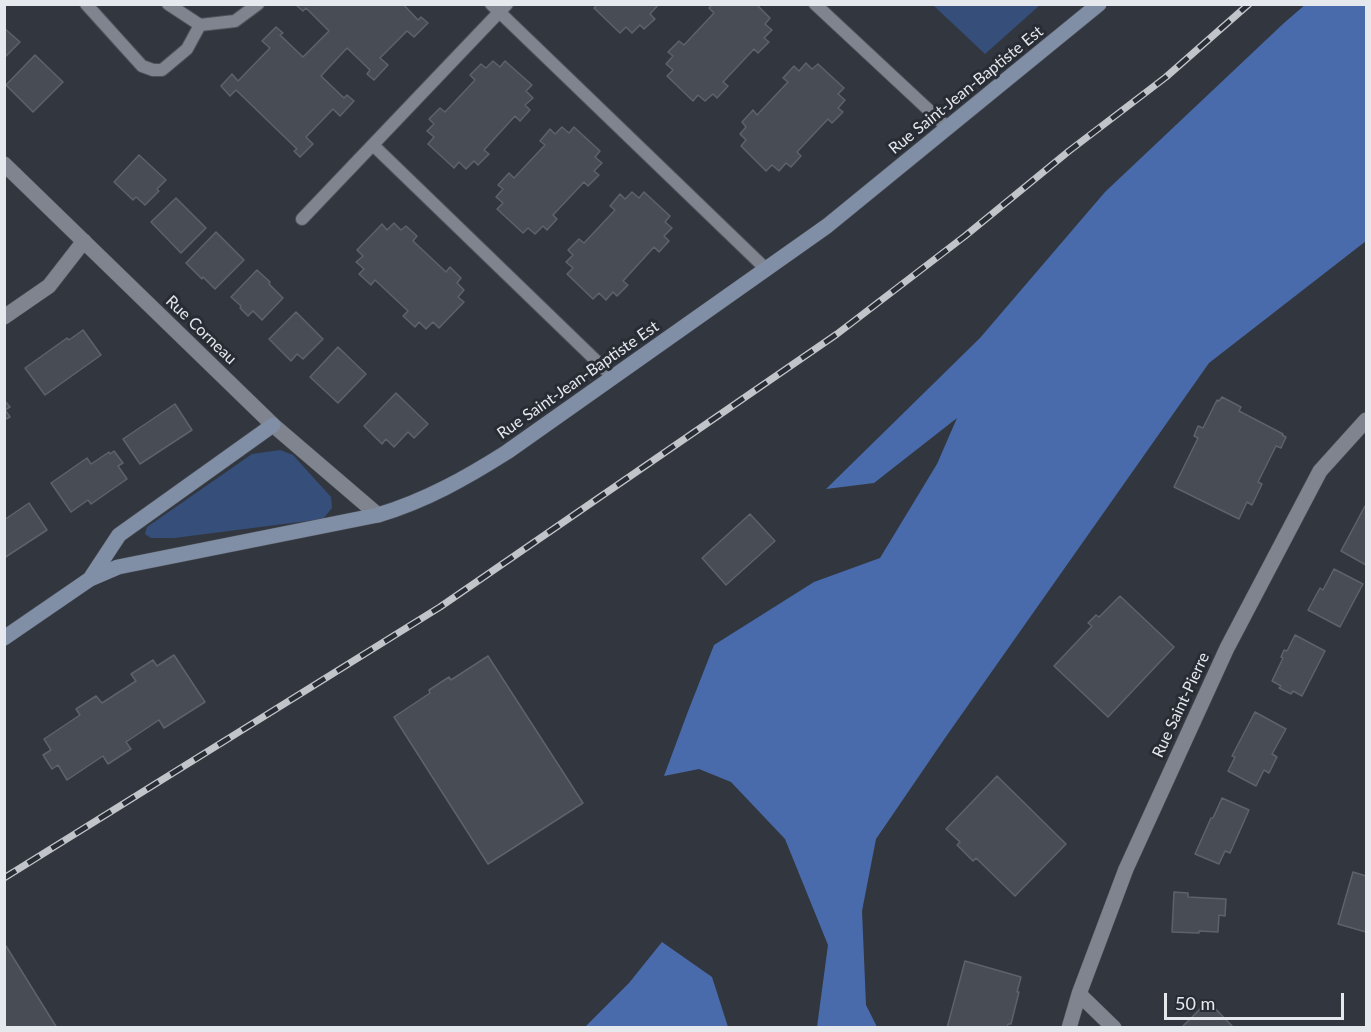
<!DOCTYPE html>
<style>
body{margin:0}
#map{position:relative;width:1371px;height:1032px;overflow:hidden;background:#32373f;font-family:Lato,sans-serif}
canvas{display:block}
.frame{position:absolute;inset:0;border:6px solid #e5e8ed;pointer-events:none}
.scale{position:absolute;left:1164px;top:993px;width:180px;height:27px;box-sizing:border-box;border:3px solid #e5e8ed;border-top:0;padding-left:8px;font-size:18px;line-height:21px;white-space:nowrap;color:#e5e8ed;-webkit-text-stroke:4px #282d35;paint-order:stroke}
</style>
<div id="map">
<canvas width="1371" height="1032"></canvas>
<div class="frame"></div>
<div class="scale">50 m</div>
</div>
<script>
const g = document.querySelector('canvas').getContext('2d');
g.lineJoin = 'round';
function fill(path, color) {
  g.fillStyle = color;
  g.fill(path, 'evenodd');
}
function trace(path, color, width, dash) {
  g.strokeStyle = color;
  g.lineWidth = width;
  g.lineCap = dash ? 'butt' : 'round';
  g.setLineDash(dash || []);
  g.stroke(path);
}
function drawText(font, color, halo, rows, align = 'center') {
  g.font = font + ' Lato,sans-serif';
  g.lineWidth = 6;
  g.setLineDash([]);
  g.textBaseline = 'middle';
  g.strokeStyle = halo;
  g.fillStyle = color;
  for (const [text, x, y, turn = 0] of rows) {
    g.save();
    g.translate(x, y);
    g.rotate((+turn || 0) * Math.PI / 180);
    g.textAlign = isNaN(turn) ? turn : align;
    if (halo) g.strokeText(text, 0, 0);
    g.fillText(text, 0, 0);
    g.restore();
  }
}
fill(new Path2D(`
 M933 5H1040L985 54Z
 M280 450 293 455 331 497 332 508 323 519 174 538H151L145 534 147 527 252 454Z`), '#364e7a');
fill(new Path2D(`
 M1306 4 1366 5V241L1209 363 945 738 876 839 862 911 866 1005 877 1027H817L828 945 785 839 731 782 699 769 664 776 687 714 714 645 814 582 880 558 937 464 957 418 874 483 826 489 980 338 1105 192 1284 23Z
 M662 942 712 977 728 1027H585L629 983Z`), '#496bab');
const building = new Path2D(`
 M297 4H403L418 20 421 17 428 23 414 37 407 31 380 58 388 65 374 80 367 74 370 70 347 48 321 76 344 98 347 95 354 101 340 116 333 109 306 137 313 144 300 157 294 151 297 149 236 90 230 96 221 86 232 74 238 81 270 48 262 41 276 27 283 33 280 35 303 57 329 31 306 8 303 11 296 5Z
 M598 4H659L650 14 655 19 644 29 640 25 632 33 626 27 620 33 594 8Z
 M713 4H756L770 18 765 24 772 30 764 38 769 42 758 53 754 49 723 82 728 86 717 98 713 94 705 101 698 95 693 101 667 76 673 70 666 64 673 56 668 52 679 41 684 45 714 13 709 8Z
 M4 28 20 42 4 58Z
 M35 55 63 82 33 112 6 85Z
 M493 61 500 67 505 61 532 85 526 91 533 98 525 105 530 110 520 121 515 116 484 150 489 154 478 165 474 161 466 169 459 162 454 168 428 144 434 137 427 131 434 124 429 119 440 108 445 112 475 80 470 75 481 64 486 68Z
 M806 63 812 69 818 64 844 88 838 94 845 100 838 108 843 112 832 123 828 119 797 152 801 156 791 167 786 163 779 171 772 165 766 171 741 146 746 140 740 134 746 127 742 122 753 110 757 115 788 82 783 78 794 66 799 71Z
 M562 127 569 133 574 127 600 151 595 157 602 163 594 171 599 175 588 186 584 182 553 215 557 219 547 230 543 226 535 234 528 228 523 233 497 209 503 203 496 197 503 189 498 185 509 173 514 178 545 145 540 141 550 129 555 134Z
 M139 155 166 180 157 189 159 191 145 205 136 197 133 200 114 182Z
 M632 192 639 198 644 192 670 216 665 222 672 228 664 236 669 241 659 252 654 247 623 281 628 285 617 296 613 292 606 300 599 293 593 299 567 274 573 268 566 262 573 255 568 250 579 239 584 243 615 210 610 206 620 194 625 199Z
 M176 198 206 228 181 253 151 222Z
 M394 223 401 230 406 226 417 236 413 241 446 272 450 267 461 278 457 283 464 290 458 297 464 302 439 328 433 322 426 329 419 322 415 327 403 316 408 311 375 280 371 285 359 274 364 269 356 262 363 256 357 250 382 224 387 230Z
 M216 232 244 260 215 289 203 277 202 279 186 263Z
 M257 270 270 282 269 284 283 298 262 320 253 311 248 316 240 308 241 306 231 297Z
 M296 312 323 339 303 359 297 354 291 361 269 339Z
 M83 330 101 355 45 395 25 368 67 338 69 340Z
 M338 347 366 374 338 403 310 377Z
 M396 393 428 424 414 438 408 432 394 447 386 439 382 444 364 426Z
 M1222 397 1241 407 1239 411 1283 434 1282 435 1286 437 1281 448 1276 446 1258 482 1262 484 1252 505 1247 502 1239 519 1174 487 1198 438 1194 436 1198 426 1203 428 1217 400 1219 401Z
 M4 400 10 407 5 410 10 417 4 420Z
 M175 404 192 430 140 464 123 439Z
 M114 451 123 463 118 466 127 479 91 504 88 500 71 512 51 483 87 458 91 464 109 452 110 454Z
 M29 503 47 530 4 558V520Z
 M1365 506 1366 507V565L1341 551Z
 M750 514 775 541 726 585 702 558Z
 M1334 569 1363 584 1340 627 1308 610 1320 588 1323 590Z
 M1120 596 1174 647 1108 717 1054 666 1092 626 1088 623 1096 615 1099 617Z
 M1295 635 1325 651 1302 696 1293 691 1291 694 1279 688 1281 686 1272 681 1283 658 1281 657 1284 650 1287 651Z
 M174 655 205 702 164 728 159 720 126 742 131 749 108 764 103 756 67 780 58 765 52 769 43 755 51 750 44 739 80 715 76 709 96 696 102 703 136 681 131 674 153 660 157 666Z
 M488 656 583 803 488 864 394 717 430 693 429 690 449 677 451 680Z
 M1255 712 1286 729 1272 754 1277 757 1269 773 1264 770 1256 786 1228 771 1235 757 1232 756Z
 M997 776 1066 844 1015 896 976 858 973 861 957 845 960 842 946 829Z
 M1222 798 1249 810 1230 853 1225 851 1219 864 1195 854 1211 818H1213Z
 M1353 872 1366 876V932L1338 924Z
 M1174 892 1188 893V897L1226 899 1225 916 1219 915 1218 932 1199 931V933L1172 932Z
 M6 946 57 1028H4V948Z
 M965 961 1021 977 1017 992H1019L1011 1024H1008L1007 1028H947Z
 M1208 1001 1234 1028H1184L1183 1026Z`);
fill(building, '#474c55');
trace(building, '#5d626b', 1.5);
const lane = new Path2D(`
 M86 4 142 66 153 70H162L187 49 200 25
 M168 4 200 25 235 21 258 4
 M491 4 766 269
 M815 4 948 128
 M373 145 613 377
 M302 219 507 4`);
const street = new Path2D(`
 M4 164 273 425 378 515
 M4 317 49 286 84 241
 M1079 994 1114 1028
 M1069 1028 1079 994 1126 869 1227 648 1320 471 1366 420`);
const secondary = new Path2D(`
 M90 579 119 535 273 425
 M4 638 90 579 118 567 378 515C425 501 466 478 507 452L827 226 1099 4`);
trace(lane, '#4f535a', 14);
trace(street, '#4f535a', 16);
trace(secondary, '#4f535a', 16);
trace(lane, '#7f848e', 12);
trace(street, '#7f848e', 15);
trace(secondary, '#808ea6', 15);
const rail = new Path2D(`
 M4 878 440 607 837 334 965 236 1069 151 1166 77 1249 4`);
trace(rail, '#c1c5ca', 7);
trace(rail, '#282d35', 4.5, [14]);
drawText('16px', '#e5e8ed', '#282d35', [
 ["Rue Saint-Jean-Baptiste Est",966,90,-39],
 ["Rue Corneau",201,330,44],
 ["Rue Saint-Jean-Baptiste Est",578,380,-35],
 ["Rue Saint-Pierre",1181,705,-65]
]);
</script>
